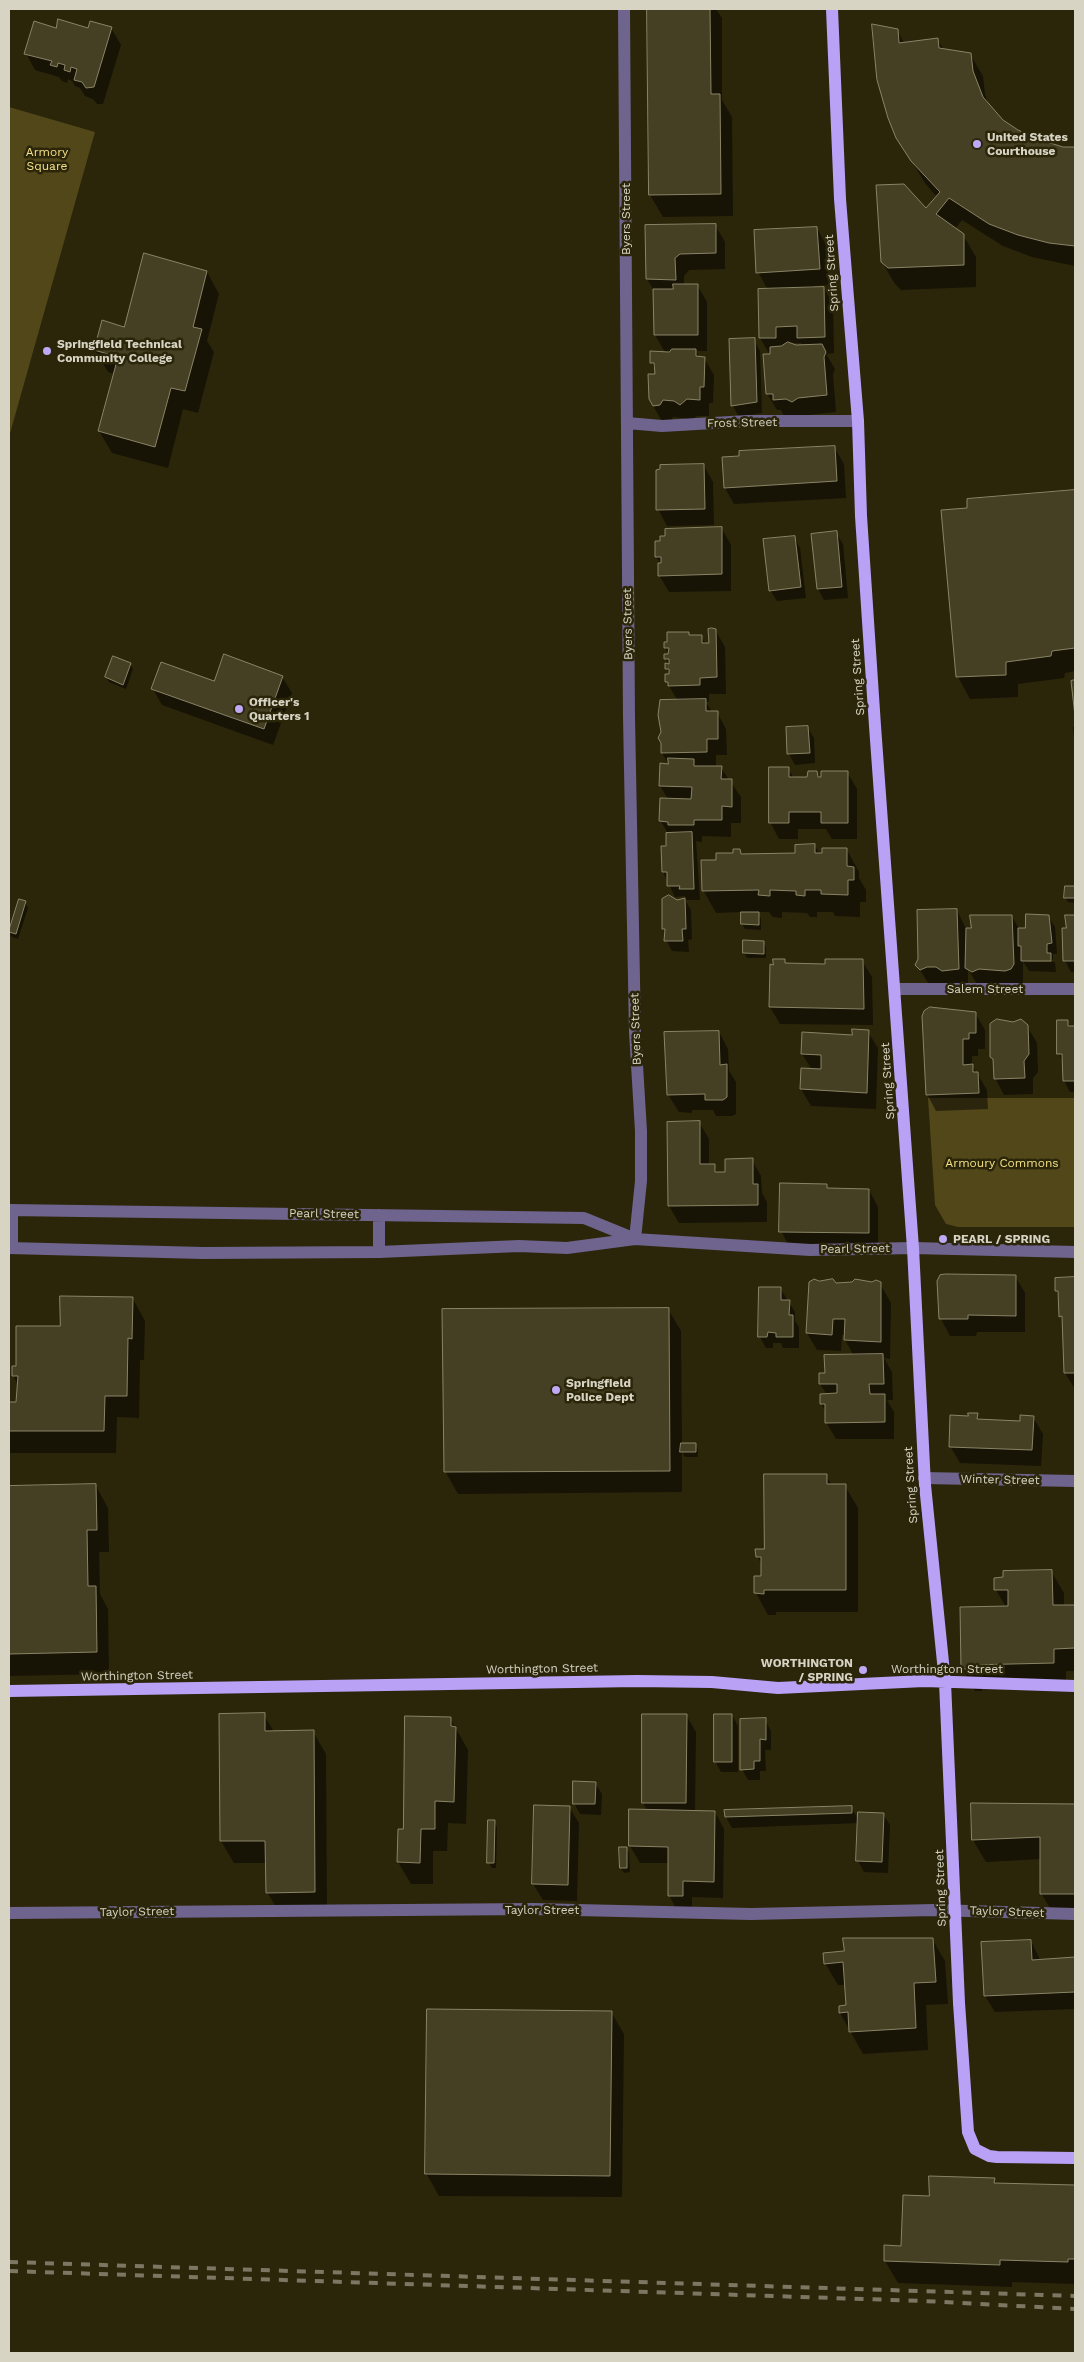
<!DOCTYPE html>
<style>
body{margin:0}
#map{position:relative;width:1084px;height:2362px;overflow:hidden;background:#2b250a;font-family:"Work Sans",sans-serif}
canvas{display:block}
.frame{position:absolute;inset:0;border:10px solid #d7d4c4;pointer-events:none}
</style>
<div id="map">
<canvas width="1084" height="2362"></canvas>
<div class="frame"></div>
</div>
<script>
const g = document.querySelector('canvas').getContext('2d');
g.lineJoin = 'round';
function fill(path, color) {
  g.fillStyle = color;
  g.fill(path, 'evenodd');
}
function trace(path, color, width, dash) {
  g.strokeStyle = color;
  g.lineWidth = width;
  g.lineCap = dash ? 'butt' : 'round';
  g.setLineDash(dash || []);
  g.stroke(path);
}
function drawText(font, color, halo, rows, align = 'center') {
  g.font = font + ' "Work Sans",sans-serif';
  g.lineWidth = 5;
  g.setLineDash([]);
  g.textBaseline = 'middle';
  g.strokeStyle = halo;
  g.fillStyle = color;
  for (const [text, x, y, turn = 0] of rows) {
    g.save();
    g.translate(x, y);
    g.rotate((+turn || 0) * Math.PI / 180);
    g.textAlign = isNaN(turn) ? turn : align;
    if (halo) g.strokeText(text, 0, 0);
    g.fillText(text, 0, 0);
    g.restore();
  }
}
fill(new Path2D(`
 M9 107 95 132 9 437Z
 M928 1098H1075V1227H958L946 1224 935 1205Z`), '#514719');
fill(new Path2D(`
 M648 9H716L722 18V100L732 117 733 216 663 217 650 195Z
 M111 28 121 45 103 104H97L93 99 85 96 80 88 75 86 72 81 68 79 67 83 62 81 59 77 35 70 26 53 56 29Z
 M897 30 904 43 937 39 944 50 970 54 983 76 985 94 990 107 1002 121 1017 131 1063 148H1075V266L1032 257 1003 246 962 220 955 229 963 235 976 257V287L901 290 895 284 882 262 937 197 925 183 897 137Z
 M715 225 725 242V269L689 270 684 276V286L697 285 707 302V351H696L700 358H704L714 375 713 403H709V416H697L690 421 684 418 673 417 670 422 662 421 652 404 656 375 652 363 665 352 655 335V292L647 279Z
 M817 228 826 245 829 285 813 286V289L824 288 833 305 834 353 826 354 835 369 833 374 836 412 808 415 805 417 784 416 781 410H777L767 393 770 355 760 338 768 290 758 272ZM787 343H801L803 346H795Z
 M207 272 219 294 207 341 214 352 198 413 183 409 168 468 112 453 99 431 114 374 108 372 95 350Z
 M754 340 760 351 762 413 739 417 733 406Z
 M834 447 844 464 846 498 734 504 725 488Z
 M704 466 713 482 714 525 667 526 658 509 661 471Z
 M1075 491V671L1065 673 1064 678 1018 684V697L970 699 958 677 969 509Z
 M722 529 731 545V591L669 592 659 575 661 564 656 557Z
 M836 533 843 544 848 598 824 600 818 589Z
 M794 537 800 548 806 598 777 601 770 590Z
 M715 630 725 647 726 694H709V702H706L712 712H717L726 729 727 755H716V768H721L741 797V823H731V837L702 836V842L696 841 700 900H685L691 910 692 939 688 940 689 952 672 951 666 940 663 929 677 902 686 899 685 896 675 897 663 872 668 834 661 821 668 799 660 786 669 765 662 753 678 701 666 681 671 676 666 668 669 665 666 659 665 655H669L665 647 688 633 690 636H701L706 644H710Z
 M130 664 133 669 126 689 109 682 106 677Z
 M282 677 292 693 273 745 162 705 153 689Z
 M807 727 814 738 815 763 795 765 789 754Z
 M1073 727H1075V747Z
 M788 769 794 778H809L817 772 820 779 847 772 857 789V839H832L826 829H798V839H779L770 822Z
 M815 846 820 854 847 850 859 872V878L866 890V902H860V917L835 916 833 912H817V917H810L807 913 782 912V918L773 917 769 912H757L761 919V930L745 929 742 924V912L716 913 703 890 717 861 740 850 742 855 797 854Z
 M1066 887H1075V903L1068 902 1065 897Z
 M25 902 28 908 18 939 12 937 9 932Z
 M957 910 966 929 1012 916 1019 929H1026L1048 916 1055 927 1057 954H1053V960H1027V962H1055L1056 972 1029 971 1023 961V982L1020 986 977 984 968 969V985L930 986 917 965Z
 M1067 916H1075V972H1071L1065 961 1063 929H1067Z
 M763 942 766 947V958H747L744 953Z
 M784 961 786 964 826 965 862 961 872 977 873 1025 780 1024 770 1007 774 966Z
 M975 1013 985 1030V1049H978V1056H972V1065L987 1090 988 1109 936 1111 927 1094Z
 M1058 1021H1067L1071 1027H1075V1092H1070L1064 1081 1063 1063 1059 1054Z
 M1027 1026 1037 1043 1038 1072 1033 1078V1094L1004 1095 995 1078Z
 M719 1032 728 1049 729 1071 736 1082V1114L732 1116H716L713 1110H692V1113L679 1112 667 1093 665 1033Z
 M868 1032 878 1048 876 1109 811 1106 801 1089 812 1070 802 1054Z
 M699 1122 709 1139V1166H714L718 1173H727L752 1160 761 1176 762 1193 767 1202V1222L679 1223 669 1206 668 1123Z
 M826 1185 829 1190H869L878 1207V1250L790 1248 781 1231Z
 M1015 1276 1025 1293V1332H977L976 1336H950L941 1319Z
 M1075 1278V1389L1065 1373 1064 1322 1060 1316 1056 1279Z
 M856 1281 879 1282 891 1303 890 1359 884 1358 892 1372 893 1400H887L894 1412V1439H836L826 1422V1413L821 1403 827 1395 820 1384 826 1374 854 1356 845 1340V1335H842L841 1351 817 1350 807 1333 836 1284Z
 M780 1288 795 1312V1321L799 1327V1348H783L781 1343H773V1348H766L760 1337Z
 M133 1299 145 1321 144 1360H140L139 1418 117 1417 116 1453H9V1403L17 1404 18 1385 13 1375 61 1328Z
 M668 1309 681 1331 682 1444H695L698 1450V1457H685L682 1452V1492L458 1494 445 1471Z
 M977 1414 980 1420 1021 1422 1033 1417 1043 1434 1041 1466 960 1463 950 1446 969 1417Z
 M826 1476 832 1485 845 1486 858 1508V1612H776V1615H768L756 1593 762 1577V1565L757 1556 765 1550Z
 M96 1486 108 1508 109 1552H99L100 1594 108 1609 109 1674 9 1676V1487Z
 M1051 1571 1064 1593V1606L1075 1608V1671H1066V1685L981 1687 982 1691H975L963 1669 961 1608 1006 1607 996 1590Z
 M264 1715 274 1732H313L326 1754 327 1914H280L267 1892V1863H234L221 1841Z
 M686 1715 696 1732 695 1812H715L724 1829 723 1898 692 1897V1912H678L669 1895V1863H640L630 1846 647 1810 643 1803Z
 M732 1715 738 1726V1772H721L715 1761Z
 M450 1718 468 1750 466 1824 448 1823 447 1851H433V1884H411L398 1862Z
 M765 1720 771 1731V1750H765L766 1771H760V1780H748L742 1769Z
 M595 1783 602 1794 601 1815 580 1814 574 1803Z
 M972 1805H1075V1916L1054 1915 1041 1893 1042 1859 986 1862 973 1840Z
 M569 1807 579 1823 577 1901 543 1900 533 1884Z
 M851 1807 859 1821 883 1814 890 1825 888 1873 864 1872 858 1861 859 1823 732 1828 726 1817Z
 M494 1822 497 1827 496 1868H492L489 1863Z
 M626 1848 629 1853 630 1872 624 1873 621 1868Z
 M932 1939 945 1961 948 2004 926 2005 928 2050 863 2054 840 2013 847 2007 846 1985H838L825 1963Z
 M1031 1941 1040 1960 1075 1959V2009L995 2012 985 1996Z
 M611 2012 624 2034 622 2197 439 2196 426 2173Z
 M994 2179 997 2184 1075 2187V2284L1012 2282V2287L898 2283 885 2261V2246L903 2247Z`), '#0007');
const building = new Path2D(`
 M647 9H710L711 94H720L721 194 649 195Z
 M58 19 88 28 90 21 112 27 94 87 86 88 82 82 74 80 77 69 71 67 70 72 64 70 65 65 58 63 57 67 50 65 52 61 24 54 34 21 56 28Z
 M872 24 898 29 899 43 938 38 939 48 971 53 973 71 983 97 1003 120 1018 130 1044 141 1063 147H1075V246L1049 243 1018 235 989 224 949 198 936 214 964 234V265L888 268 881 262 876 185 904 184 926 208 940 192 911 161 896 138 888 118 877 80Z
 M716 224V253L680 254 675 258 676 280 646 279 645 225Z
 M817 227 820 269 756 273 754 230Z
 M144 253 207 271 193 327 202 329 185 391 171 388 155 447 98 431 118 357 94 350 102 320 124 327Z
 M673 284H698V335H654L653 289H673Z
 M824 287 825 337 797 338V326L776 327V338H759L758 289Z
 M755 338 757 402 731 406 729 339Z
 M788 342 796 345 822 344 826 352 824 357 827 395 798 398 792 402 786 399 773 400V394H766L763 354H770V347L781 346Z
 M672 349H696V356L705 357 704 387H700V400L687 399 680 405 674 401 663 400 660 405 653 406 649 399 648 374H655L654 363H650V351L669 352Z
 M835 446 837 481 724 488 722 457 739 456V451Z
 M704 464 705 509 656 510V470L660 469V465Z
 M1075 490V648L1052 651 1051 656 1006 662V675L956 677 941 510 967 508V499Z
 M722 527V574L658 576V563H661V557H655V541H660V536H665V529Z
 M837 531 842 587 817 589 811 534Z
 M795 536 801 587 769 591 763 539Z
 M712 628 716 629 717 677 700 678V685L668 686V682H665V674H669V669H665V663L669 664V659H664V654H668L669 648H664V642H667V632H689V635H702V643H709L708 629Z
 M224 654 283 676 264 729 151 689 161 662 214 681Z
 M113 656 131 663 123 685 105 677Z
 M1075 680V716L1071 681Z
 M706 699V711H718V739H707V752L661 753V743L658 738 661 732 658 715 660 700Z
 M808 726 810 753 787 754 786 727Z
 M668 758 694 759V766H722L721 779H732V807L722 806V820H694V825H668V822L659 821 660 798 691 799 692 787 659 786 660 763 668 764Z
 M769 767H789V777H807L808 771H817L818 777H821V771H848V823H821V812H789V823H769Z
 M692 832 694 889H679L680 886H667V872H662L661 846H666V833Z
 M815 844V853H822V848H847V866L854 867V880H848V895L821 894V890H805V896L796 895V891L770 890V896L758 895 759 890 702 891 701 860H716V853H733V849H740L741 854 795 853V845Z
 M1065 886H1075V898H1064Z
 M669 895 677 900 685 898 686 929H682L683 941H664L665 929H662V899Z
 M19 899 26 901 16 934 9 932V930Z
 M957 909 959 969 942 971 936 967H927L920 970 915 965 918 959 917 910Z
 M741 912H759V925L741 924Z
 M1026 914 1049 915 1052 943 1047 944V953H1051V961H1021V946H1018V928H1025Z
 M970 915H1012L1014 964 1011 969 1005 971 979 969 972 972 965 968 966 928H971Z
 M1065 915H1075V961H1063L1062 928H1066Z
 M743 940 764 941V954L743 953Z
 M773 959H785V963L825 964V959H863L864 1009 769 1007 770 964 773 965Z
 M930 1007 976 1012V1033H969V1039H963V1065L973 1064V1072H978L979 1093 926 1095 922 1016 924 1011Z
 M997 1019 1013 1022 1021 1019 1028 1025 1029 1054 1024 1061 1025 1078 994 1079 993 1059 990 1057V1024Z
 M1057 1020H1068V1026H1075V1081H1063L1062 1054H1057Z
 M852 1029 869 1030 867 1093 800 1089 801 1068 821 1069V1055L801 1054 802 1032 852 1035Z
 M719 1031 720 1065 727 1064V1097L723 1100H705V1094L667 1095 664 1032Z
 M700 1121V1164H715V1172H725V1159L753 1158V1184H758V1205L668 1206 667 1122Z
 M780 1183 827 1184V1188L869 1189V1233L779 1232Z
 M946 1274 1016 1275V1316L968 1315V1319H939L937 1281 940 1275Z
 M1075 1277V1373H1064L1062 1316 1059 1317 1058 1291H1055V1278Z
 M833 1279 836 1283 852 1282 855 1279 872 1282 876 1280 881 1282V1342L844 1340 845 1319H833L832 1335 806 1333 809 1282 814 1279 819 1281Z
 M759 1287H781V1300H790L789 1315H793V1337H776V1333L768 1332 767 1337H758Z
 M60 1296 133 1297 132 1339 128 1338 127 1396H105L104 1431H9V1402H16L18 1376H12V1366H16V1326H60Z
 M669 1308 670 1471 444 1472 442 1309Z
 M883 1354 884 1384H869L870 1394H885V1422L825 1423V1404H820V1394L837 1393V1384H819V1373H825L824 1355Z
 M968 1413H978L977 1419 1020 1421V1415L1034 1416 1032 1450 949 1447 950 1415 968 1416Z
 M681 1443H696V1452H680Z
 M764 1474H827V1484H846V1590H764V1594L754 1593V1576H761V1557H756L755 1549H764Z
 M96 1484 97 1530H87L88 1586H96L97 1652 9 1654V1486Z
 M1052 1570 1053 1605H1075V1648L1054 1649V1663L969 1665 970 1669H961L960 1607 1008 1606V1590H994V1578L1003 1577V1571Z
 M265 1713V1731L314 1730 315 1892 266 1893 265 1841H220L219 1714Z
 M642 1714H687L686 1803H642Z
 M714 1714H732V1762H714Z
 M405 1716 451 1717V1726L456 1727 454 1802 435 1801V1829H421L420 1863 397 1862 398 1829H403Z
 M766 1718V1740L760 1739V1761H754V1769L740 1770V1719Z
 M573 1781 596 1782 595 1804H573Z
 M971 1803 1075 1804V1894H1040V1837L972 1840Z
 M534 1805 570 1806 568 1885 532 1884Z
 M852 1806V1813L725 1817 724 1810Z
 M629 1809 715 1811 714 1882 683 1881V1896H668V1847L629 1846Z
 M858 1812 884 1813 882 1862 856 1861Z
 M488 1820H495L494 1863H487Z
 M619 1847H627V1868H620Z
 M843 1938H933L936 1982 914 1983 916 2028 849 2032 848 2012 839 2013V2006L846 2005 843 1962 824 1964 823 1953 844 1951Z
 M1031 1940 1032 1960 1075 1957V1992L984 1996 981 1942Z
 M427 2009 612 2011 610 2176 425 2174Z
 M929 2176 995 2178 994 2183 1075 2185V2259H1068V2262L1000 2260V2265L884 2261V2245L901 2246 903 2195 929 2196Z`);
fill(building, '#453f24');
trace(building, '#8a8466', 1);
trace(new Path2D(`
 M624 9 629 717 635 1032 641 1131V1181L635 1239
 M627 423 662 426 748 421H858
 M895 989H1075
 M9 1210 584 1218 633 1238
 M379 1215V1252
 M9 1248 203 1253 379 1252 519 1246 567 1248 635 1239 810 1250 913 1248 1075 1252
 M12 1248V1210
 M924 1478 1075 1481
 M9 1913 533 1909 751 1914 934 1910 1075 1914`), '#6e648d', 12);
trace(new Path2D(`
 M832 9 840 199 858 421 861 516 875 726 913 1248 925 1485 945 1682 959 2003 968 2132 975 2149 989 2156 997 2157 1075 2158
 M9 1691 637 1681 712 1682 778 1688 924 1681 1075 1686`), '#b9a1f6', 12);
trace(new Path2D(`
 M9 2262 1075 2296
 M9 2271 924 2301 1075 2309`), '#7c7762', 4, [9, 9]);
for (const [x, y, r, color] of [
 [977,144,5,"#bea9f5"],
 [47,351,5,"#bea9f5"],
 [239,709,5,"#bea9f5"],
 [943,1239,5,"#bea9f5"],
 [556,1390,5,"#bea9f5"],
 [863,1670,5,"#bea9f5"]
]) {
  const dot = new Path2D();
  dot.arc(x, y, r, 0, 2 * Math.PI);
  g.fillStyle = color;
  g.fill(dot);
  trace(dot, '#2b250a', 2);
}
drawText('bold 12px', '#d7d4c4', '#2b250a', [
 ["United States",987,137],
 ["Courthouse",987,151],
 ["Springfield Technical",57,344],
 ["Community College",57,358],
 ["Officer's",249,702],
 ["Quarters 1",249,716],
 ["PEARL / SPRING",953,1239],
 ["Springfield",566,1383],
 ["Police Dept",566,1397],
 ["WORTHINGTON",853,1663,"right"],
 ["/ SPRING",853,1677,"right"]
], 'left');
drawText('12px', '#f4e185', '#2b250a', [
 ["Armory",47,152],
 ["Square",47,166],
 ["Armoury Commons",1002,1163]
]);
drawText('12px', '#d7d4c4', '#2b250a', [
 ["Byers Street",626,219,-90],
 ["Spring Street",832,273,-94],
 ["Frost Street",742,423,-1],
 ["Byers Street",628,624,-91],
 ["Spring Street",858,677,-94],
 ["Salem Street",985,989],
 ["Byers Street",636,1029,-92],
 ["Spring Street",888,1081,-94],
 ["Pearl Street",324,1214,1],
 ["Pearl Street",855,1249,-1],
 ["Winter Street",1000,1480,1],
 ["Spring Street",911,1485,-94],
 ["Worthington Street",542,1669,-1],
 ["Worthington Street",947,1669],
 ["Worthington Street",137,1676,-1],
 ["Spring Street",941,1888,-92],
 ["Taylor Street",542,1910],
 ["Taylor Street",137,1912,-1],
 ["Taylor Street",1007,1912,2]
]);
</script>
